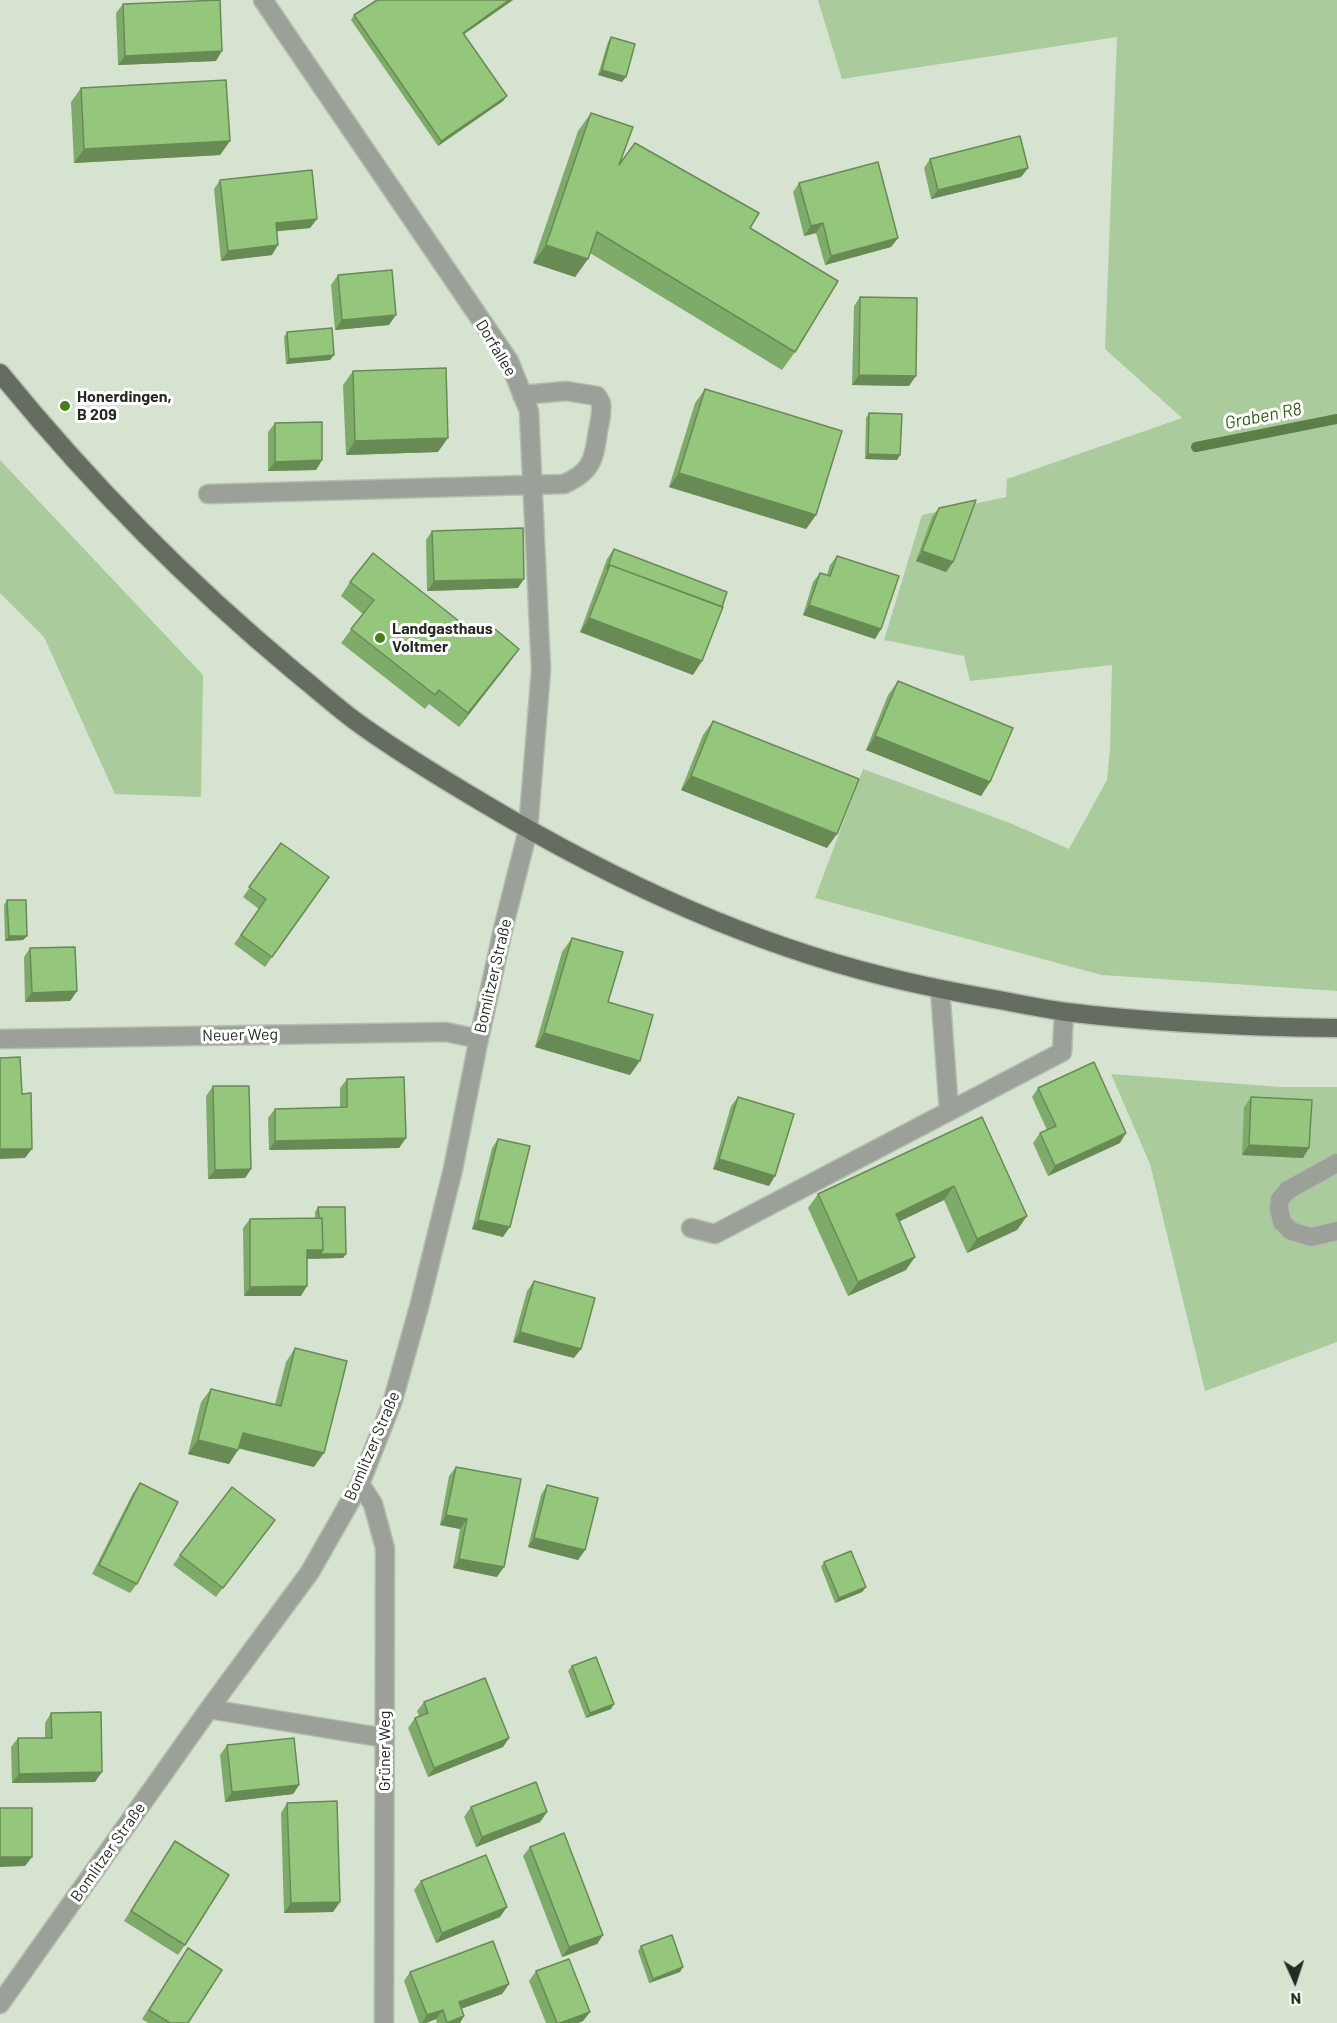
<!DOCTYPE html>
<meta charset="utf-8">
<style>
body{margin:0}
#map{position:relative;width:1337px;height:2023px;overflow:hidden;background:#d7e3d1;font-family:Barlow,sans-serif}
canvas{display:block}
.north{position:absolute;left:1265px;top:1951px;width:60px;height:60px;-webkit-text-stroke:4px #fff;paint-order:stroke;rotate:177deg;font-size:16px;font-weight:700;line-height:24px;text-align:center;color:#252a23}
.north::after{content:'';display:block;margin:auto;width:21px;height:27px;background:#252a23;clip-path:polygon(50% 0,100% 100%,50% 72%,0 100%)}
</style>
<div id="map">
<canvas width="1337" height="2023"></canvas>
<div class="north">N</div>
</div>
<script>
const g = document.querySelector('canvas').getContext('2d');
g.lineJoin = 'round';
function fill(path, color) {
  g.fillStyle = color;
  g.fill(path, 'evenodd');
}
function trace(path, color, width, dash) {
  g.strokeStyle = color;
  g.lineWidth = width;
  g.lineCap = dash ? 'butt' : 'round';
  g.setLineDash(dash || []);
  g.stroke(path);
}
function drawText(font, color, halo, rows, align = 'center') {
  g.font = font + ' Barlow,sans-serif';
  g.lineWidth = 6;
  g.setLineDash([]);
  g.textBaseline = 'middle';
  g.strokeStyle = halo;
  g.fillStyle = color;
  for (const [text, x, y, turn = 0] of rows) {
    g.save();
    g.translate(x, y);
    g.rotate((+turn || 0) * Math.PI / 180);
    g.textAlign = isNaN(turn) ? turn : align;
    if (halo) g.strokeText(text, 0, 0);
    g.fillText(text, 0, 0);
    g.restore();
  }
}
fill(new Path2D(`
 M818 0H1337V991L1102 975 815 898 863 769 1010 823 1069 849 1107 780 1110 749 1112 665 970 681 964 656 884 640 922 515 1006 497 1007 479 1182 418 1105 349 1117 37 842 79Z
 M0 460 203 675 201 797 115 794 44 637 0 593Z
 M1111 1074 1280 1087H1337V1342L1205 1391 1150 1164Z`), '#aacb9c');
trace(new Path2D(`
 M1196 447 1337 419`), '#5a7f49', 10);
const minor = new Path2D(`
 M208 494 564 484C592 472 594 459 598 431 600 422 602 412 601 403L597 396 566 391 522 395
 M940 989 949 1111
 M0 1039 446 1032 479 1039
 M1337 1163 1288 1190 1280 1199 1279 1209 1282 1222 1291 1231 1311 1237 1337 1231
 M691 1228 715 1234 1062 1052 1064 1012
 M360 1484 373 1504 385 1548 384 2023
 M209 1709 385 1738
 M0 2004 209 1709 310 1572 360 1484 393 1400 419 1307 453 1169 477 1048 504 925 528 830 541 670 529 411 509 361 263 0`);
const major = new Path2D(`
 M0 373C88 481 187 582 294 671 314 687 334 705 354 720 396 751 441 778 485 804 609 878 742 941 883 976 923 986 964 994 1005 1001 1025 1005 1045 1009 1066 1012 1155 1023 1247 1027 1337 1028`);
trace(minor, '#b3beae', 21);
trace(major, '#b3beae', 21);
trace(minor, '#9ba199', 18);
trace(major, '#646d60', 18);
fill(new Path2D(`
 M377 0H513L464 34 503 101 438 146 351 20 354 15Z
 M123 4 216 61 118 65 116 13Z
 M611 37 622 82 598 75 608 42Z
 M81 88 230 141 220 155 74 163 71 102Z
 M591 113 619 165 750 228 795 352 782 370 590 253 588 259 575 277 533 263 578 131Z
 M930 159 1028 168 1021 177 931 199 924 168Z
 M220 180 317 219 310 228 277 231 272 255 221 261 214 189Z
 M799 183 898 238 891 247 825 265 816 233 804 236 793 192Z
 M338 275 389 325 335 330 331 285Z
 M860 297 909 386 852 385 854 306Z
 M287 332 330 360 286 364 284 337Z
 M353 371 438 452 346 455 343 385Z
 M705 389 816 515 806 529 669 487 695 403Z
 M869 413 900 455 897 460 865 459 866 418Z
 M275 423 322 460 316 470 268 471V432Z
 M939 508 953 562 946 572 916 561 932 517Z
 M432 531 518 588 427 591 426 540Z
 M614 549 693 675 580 632 607 559Z
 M837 556 881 629 875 639 803 615 813 582 820 573 827 575 830 565Z
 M350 582 509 663 459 727 429 704 425 709 341 643 363 614 341 596Z
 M898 681 990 782 981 796 866 750 888 695Z
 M713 721 827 848 681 790 703 735Z
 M281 843 329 877 265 967 234 944 259 909 243 897Z
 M7 900 27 936 23 940 5 941 4 905Z
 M572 938 608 1002 630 1075 535 1047 562 952Z
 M30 948 77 991 70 1001 25 1002 24 957Z
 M347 1079 406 1138 399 1148 269 1150 268 1118 275 1109 340 1108V1088Z
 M213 1086 251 1169 245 1178 208 1179 206 1096Z
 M1038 1088 1120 1143 1048 1176 1033 1143 1040 1133 1047 1130 1032 1097Z
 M738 1097 769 1186 713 1169 731 1106Z
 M1251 1097 1303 1158 1242 1155 1244 1107Z
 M982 1117 1027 1216 1017 1230 967 1253 944 1200 899 1221 906 1270 848 1296 808 1208 818 1194Z
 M498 1139 503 1237 472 1229 492 1148Z
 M318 1207 346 1254 343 1258 307 1259 301 1296H244L243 1228 250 1219 315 1218V1212Z
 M534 1281 574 1358 513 1342 527 1291Z
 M295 1348 314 1467 239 1448 229 1464 188 1454 201 1402 211 1389 275 1404 286 1362Z
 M456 1467 497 1577 453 1568 460 1529 440 1525 449 1476Z
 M140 1483 137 1584 130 1593 92 1574 133 1493Z
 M547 1485 585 1550 578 1560 528 1547 541 1495Z
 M275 1520 216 1597 173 1565 180 1555Z
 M824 1562 866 1587 862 1592 835 1603 821 1567Z
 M572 1666 611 1709 586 1718 568 1671Z
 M424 1702 509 1738 503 1747 428 1777 408 1728 415 1718 419 1716 417 1711Z
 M51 1713 95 1782 12 1783 11 1747 18 1738H45V1723Z
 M227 1745 299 1785 293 1794 225 1802 220 1755Z
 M287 1803 340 1902 333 1912 284 1913 281 1813Z
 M471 1807 547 1812 540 1822 476 1847 464 1817Z
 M175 1841 185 1945 178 1955 124 1921Z
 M530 1847 603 1935 597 1944 562 1957 523 1856Z
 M421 1881 500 1917 436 1943 414 1890Z
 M641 1946 680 1972 649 1983 638 1951Z
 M188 1948V2023H148L142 2019Z
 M536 1971 590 2012 583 2021 578 2023H546L529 1981Z
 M410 1972 509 1984 502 1994 461 2009 464 2016 460 2023H437L436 2019 426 2023H419L404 1981Z`), '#7fab6a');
fill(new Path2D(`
 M509 0H513L460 37 463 33Z
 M222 51 216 61 118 65 125 56Z
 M602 70 626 77 622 82 598 75Z
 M507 96 503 101 438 146 441 141Z
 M230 141 220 155 74 163 84 149Z
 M1028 168 1021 177 931 199 938 190Z
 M317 219 310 228 270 232 276 223Z
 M823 223 816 233 804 236 811 226Z
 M898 238 891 247 825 265 831 256Z
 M278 245 272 255 221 261 228 251Z
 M546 245 588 259 575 277 533 263Z
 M396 315 389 325 335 330 342 320Z
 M334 355 330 360 286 364 289 359Z
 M859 375 916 376 909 386 852 385Z
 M448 438 438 452 346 455 355 441Z
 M868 454 900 455 897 460 865 459Z
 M322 460 316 470 268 471 275 462Z
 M679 473 816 515 806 529 669 487Z
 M922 551 953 562 946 572 916 561Z
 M524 579 518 588 427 591 434 581Z
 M809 605 881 629 875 639 803 615Z
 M589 618 702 661 693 675 580 632Z
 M519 649 509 663 459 727 468 713Z
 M875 736 990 782 981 796 866 750Z
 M691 776 837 834 827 848 681 790Z
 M9 936H27L23 940 5 941Z
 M77 991 70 1001 25 1002 32 993Z
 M544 1033 640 1061 630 1075 535 1047Z
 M1126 1133 1120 1143 1048 1176 1055 1166Z
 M406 1138 399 1148 269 1150 275 1141Z
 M1249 1145 1309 1148 1303 1158 1242 1155Z
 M0 1149H32L25 1158 0 1159Z
 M719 1159 775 1176 769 1186 713 1169Z
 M251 1169 245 1178 208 1179 215 1170Z
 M954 1186 944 1200 886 1228 896 1214Z
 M1027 1216 1017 1230 967 1253 977 1239Z
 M478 1220 510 1227 503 1237 472 1229Z
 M307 1250H323L346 1254 343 1258 300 1259Z
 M915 1257 906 1270 848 1296 858 1282Z
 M307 1286 301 1296H244L250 1287Z
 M520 1332 581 1349 574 1358 513 1342Z
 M243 1433 324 1453 314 1467 233 1447Z
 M198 1440 238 1450 229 1464 188 1454Z
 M446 1515 467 1519 460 1529 440 1525Z
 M534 1538 585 1550 578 1560 528 1547Z
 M459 1559 504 1567 497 1577 453 1568Z
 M866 1587 862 1592 835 1603 839 1598Z
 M614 1704 611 1709 586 1718 590 1713Z
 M509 1738 503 1747 428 1777 434 1768Z
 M102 1772 95 1782 12 1783 19 1774Z
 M299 1785 293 1794 225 1802 232 1792Z
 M547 1812 540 1822 476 1847 482 1837Z
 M0 1857H32L25 1866 0 1867Z
 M340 1902 333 1912 284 1913 291 1903Z
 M507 1907 500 1917 436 1943 442 1933Z
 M603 1935 597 1944 562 1957 569 1947Z
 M683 1967 680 1972 649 1983 653 1979Z
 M509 1984 502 1994 452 2012 459 2002Z
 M443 2010 436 2019 426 2023H422L427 2015Z
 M590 2012 583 2021 578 2023H560Z
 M464 2016 460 2023H447Z`), '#688b56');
const building = new Path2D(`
 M220 0 222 51 125 56 123 4Z
 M377 0H509L463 33 507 96 441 141 354 15Z
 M611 37 635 44 626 77 602 70Z
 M226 80 230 141 84 149 81 88Z
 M591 113 633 127 619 165 635 143 759 213 750 228 838 281 795 352 597 232 588 259 546 245Z
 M1020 136 1028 168 938 190 930 159Z
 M878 162 898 238 831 256 823 223 811 226 799 183Z
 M312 170 317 219 276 223 278 245 228 251 220 180Z
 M392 270 396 315 342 320 338 275Z
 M860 297 917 298 916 376 859 375Z
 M332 328 334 355 289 359 287 332Z
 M446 368 448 438 355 441 353 371Z
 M705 389 842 431 816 515 679 473Z
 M869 413 902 414 900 455 868 454Z
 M322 422V460L275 462V423Z
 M976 500 953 562 922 551 939 508Z
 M523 528 524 579 434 581 432 531Z
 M614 549 727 592 722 607 610 565 607 569Z
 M373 553 479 637 489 624 519 649 468 713 439 690 435 695 351 629 374 600 350 582Z
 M837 556 899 576 881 629 809 605 820 573 830 576Z
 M610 565 723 607 702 661 589 618Z
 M898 681 1013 728 990 782 875 736Z
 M713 721 859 779 837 834 691 776Z
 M281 843 329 877 272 957 241 935 266 899 249 887Z
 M7 900H26L27 936H9Z
 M572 938 623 952 608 1002 653 1015 640 1061 544 1033Z
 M75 947 77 991 32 993 30 948Z
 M20 1057 22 1094 31 1093 32 1149H0V1058Z
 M1094 1062 1126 1133 1055 1166 1040 1133 1056 1126 1038 1088Z
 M404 1077 406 1138 275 1141V1109L347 1107V1079Z
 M213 1086H249L251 1169 215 1170Z
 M738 1097 794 1114 775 1176 719 1159Z
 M1251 1097 1312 1100 1309 1148 1249 1145Z
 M982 1117 1027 1216 977 1239 954 1186 896 1214 915 1257 858 1282 818 1194Z
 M498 1139 530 1146 510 1227 478 1220Z
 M318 1207H345L346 1254H320L323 1250 322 1218H319Z
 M322 1218 323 1250H307V1286L250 1287V1219Z
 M534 1281 595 1298 581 1349 520 1332Z
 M295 1348 347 1361 324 1453 243 1433 238 1450 198 1440 211 1389 281 1406Z
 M456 1467 521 1479 504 1567 459 1559 467 1519 446 1515Z
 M140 1483 178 1502 137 1584 99 1565Z
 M547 1485 598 1498 585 1550 534 1538Z
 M232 1487 275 1520 223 1588 180 1555Z
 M851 1551 866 1587 839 1598 824 1562Z
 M596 1657 614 1704 590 1713 572 1666Z
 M485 1678 509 1738 434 1768 415 1718 428 1713 424 1702Z
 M101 1712 102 1772 19 1774 18 1738H52L51 1713Z
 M294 1738 299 1785 232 1792 227 1745Z
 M536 1782 547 1812 482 1837 471 1807Z
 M337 1801 340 1902 291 1903 287 1803Z
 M0 1808H32V1857H0Z
 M564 1833 603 1935 569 1947 530 1847Z
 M175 1841 229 1875 185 1945 131 1911Z
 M486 1855 507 1907 442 1933 421 1881Z
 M672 1935 683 1967 653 1979 641 1946Z
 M493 1941 509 1984 459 2002 464 2016 447 2023 443 2010 427 2015 410 1972Z
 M188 1948 222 1970 188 2023H170L149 2010Z
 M569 1959 590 2012 560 2023H557L536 1971Z`);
fill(building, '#94c77b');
trace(building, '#688b56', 1.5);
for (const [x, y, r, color] of [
 [65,406,6,"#437f1b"],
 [380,638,6,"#437f1b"]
]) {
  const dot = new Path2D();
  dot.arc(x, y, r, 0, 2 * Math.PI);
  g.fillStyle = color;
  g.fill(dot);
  trace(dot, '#fff', 2);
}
drawText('16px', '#252a23', '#fff', [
 ["Dorfallee",496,348,59],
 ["Bomlitzer Straße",493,976,-77],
 ["Neuer Weg",240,1035,-1],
 ["Bomlitzer Straße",372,1446,-67],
 ["Grüner Weg",385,1751,-90],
 ["Bomlitzer Straße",108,1852,-55]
]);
drawText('bold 16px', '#252a23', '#fff', [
 ["Honerdingen,",77,397],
 ["B 209",77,415],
 ["Landgasthaus",392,629],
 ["Voltmer",392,647]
], 'left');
drawText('italic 18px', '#305e12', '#fff', [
 ["Graben R8",1263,416,-11]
]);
</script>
